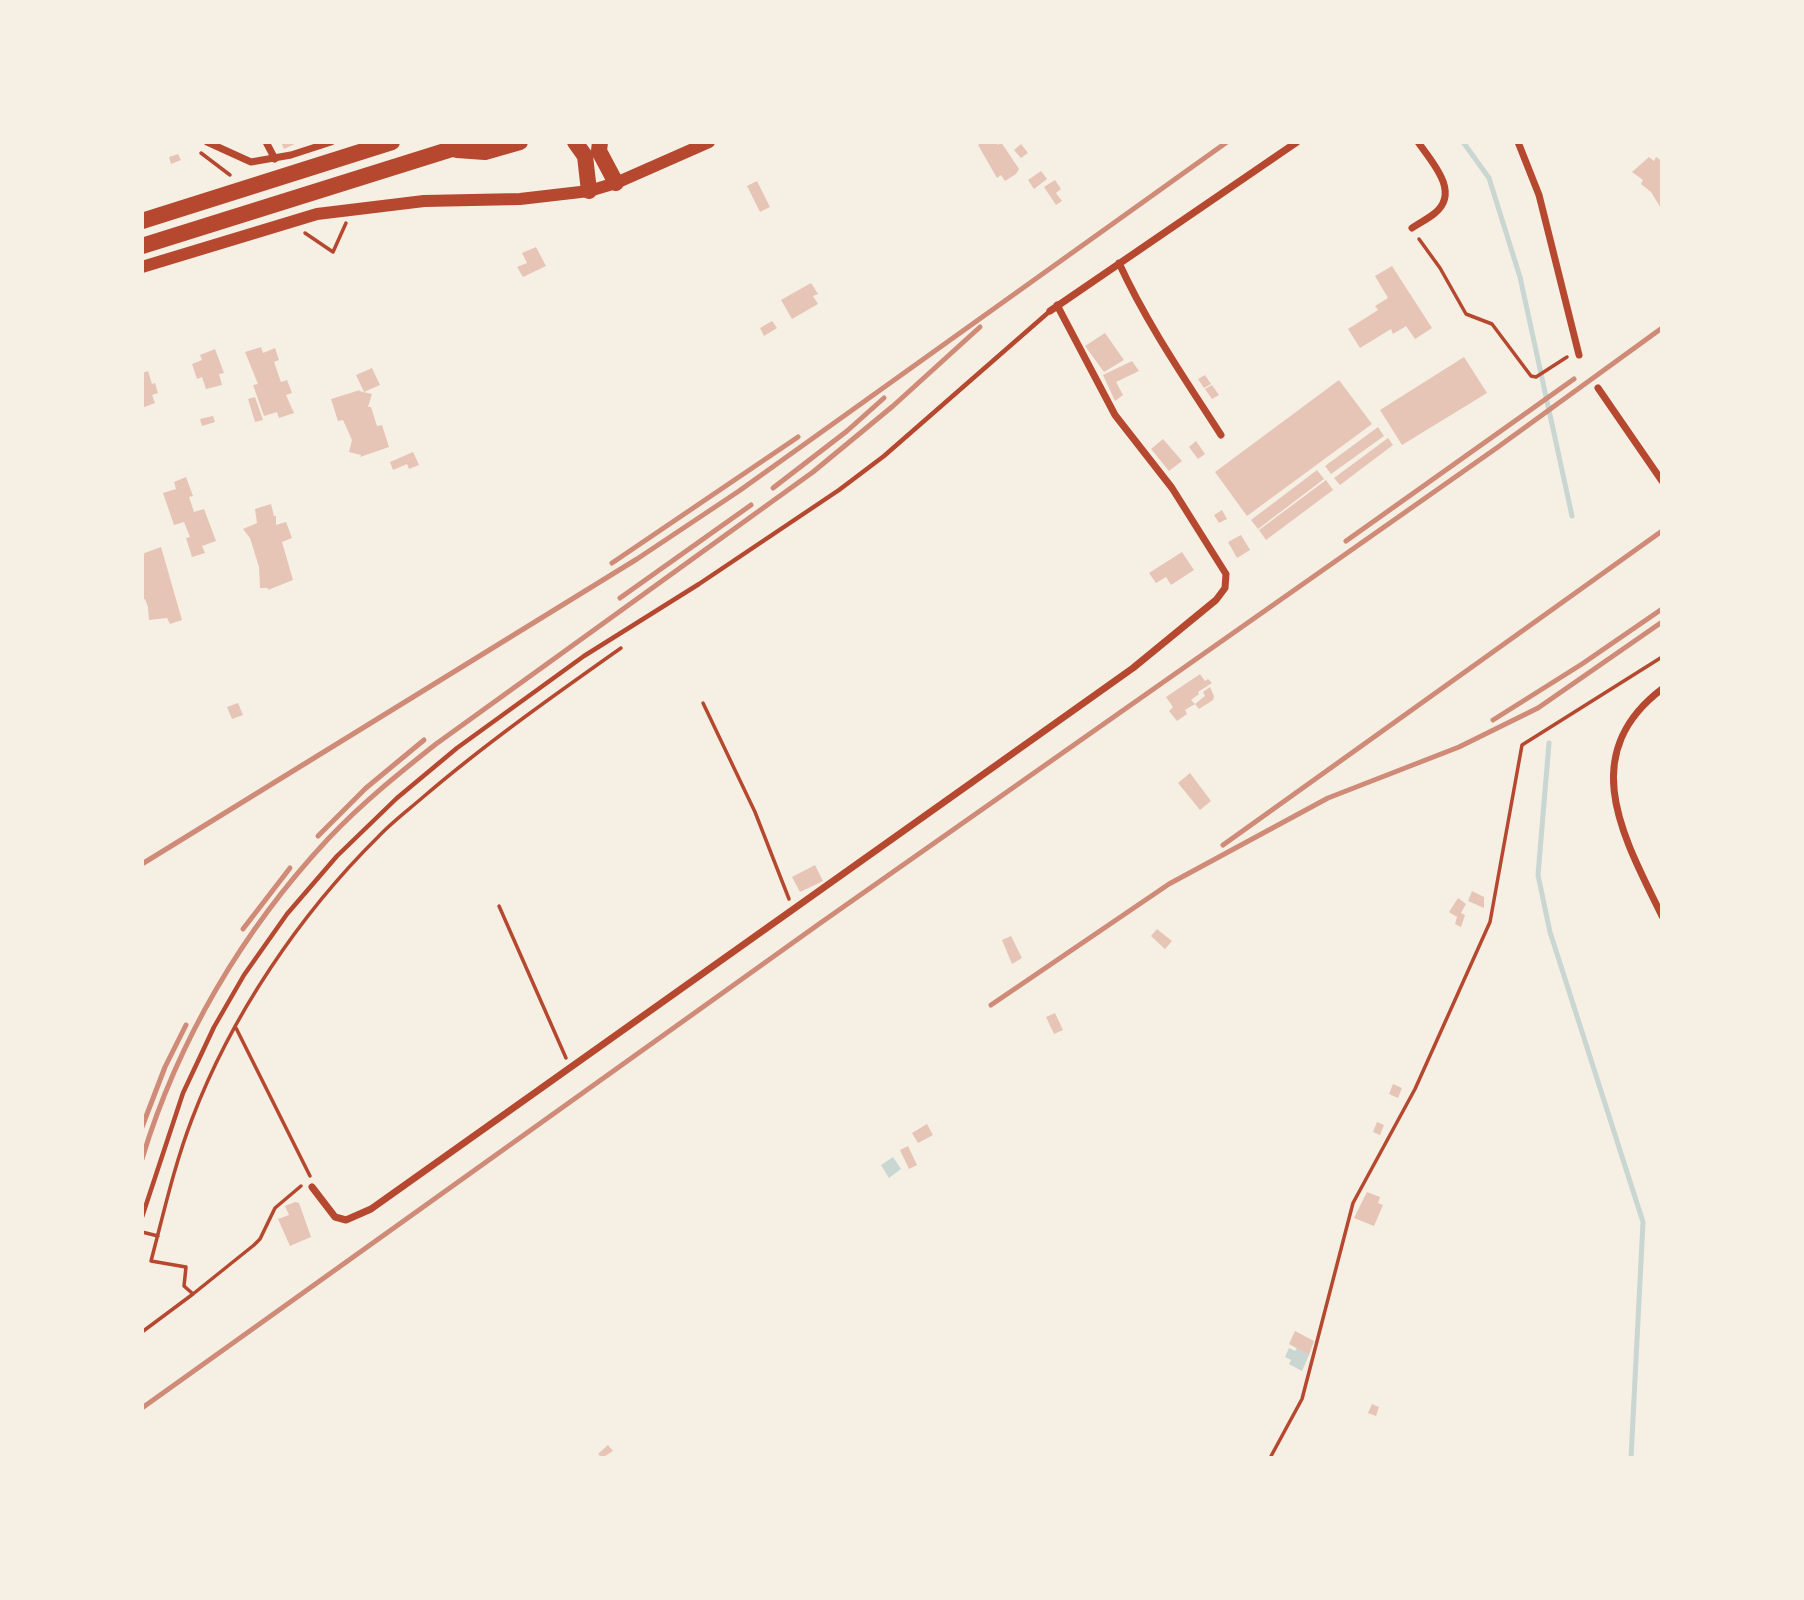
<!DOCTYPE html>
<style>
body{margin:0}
#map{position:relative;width:1804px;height:1600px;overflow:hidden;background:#f6efe4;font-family:Cabin,sans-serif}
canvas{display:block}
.frame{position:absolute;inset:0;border:144px solid #f6efe4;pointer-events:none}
</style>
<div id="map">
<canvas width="1804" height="1600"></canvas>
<div class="frame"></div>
</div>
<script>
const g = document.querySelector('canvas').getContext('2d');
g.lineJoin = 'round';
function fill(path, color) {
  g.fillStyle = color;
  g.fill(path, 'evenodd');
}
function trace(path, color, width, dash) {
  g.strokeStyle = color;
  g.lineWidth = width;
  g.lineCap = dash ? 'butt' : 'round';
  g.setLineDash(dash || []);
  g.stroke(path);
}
fill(new Path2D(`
 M893 1157 901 1169 889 1178 881 1165Z
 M1289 1348 1295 1351 1297 1348 1309 1355 1302 1371 1289 1364 1291 1360 1285 1357Z`), '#c9d6d2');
trace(new Path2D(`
 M1463 142 1489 178 1520 277 1572 516
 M1549 743 1538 875 1550 932 1643 1222 1631 1458`), '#c9d6d2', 5);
fill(new Path2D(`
 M281 142H299L284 149Z
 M983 142H996L998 145 1001 142 1019 169 1016 174 1005 181 1001 175 997 178 978 145Z
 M1021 144 1028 153 1021 158 1014 150Z
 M178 154 181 160 171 164 169 157Z
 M1649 157 1654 161 1656 157 1662 161V210L1651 192 1641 184 1643 180 1632 172Z
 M1041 171 1047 179 1034 189 1028 180Z
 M1055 180 1061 189 1056 193 1062 201 1056 205 1044 187Z
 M757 181 770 207 760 212 747 186Z
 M536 247 546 266 523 277 517 267 527 263 522 253Z
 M1392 266 1432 328 1415 339 1406 326 1393 334 1391 329 1360 348 1348 329 1378 310 1375 306 1388 298 1375 276Z
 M811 283 818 294 813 296 818 304 792 319 781 300Z
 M772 321 777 328 764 336 760 328Z
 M1105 333 1124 360 1104 372 1085 346Z
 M261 347 263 353 275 348 279 360 274 362 281 382 287 380 292 393 286 395 294 413 279 418 277 412 264 416 253 385 258 384 245 352Z
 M215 349 224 373 219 374 222 385 206 389 202 377 197 379 192 364 202 360 200 355Z
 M1464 357 1487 393 1402 445 1380 410Z
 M1132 361 1139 371 1116 382 1123 395 1115 401 1103 375Z
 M372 368 380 385 364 392 356 375Z
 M148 371 152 384 155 383 158 393 152 395 155 403 142 408V373Z
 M1205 375 1211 384 1204 388 1198 379Z
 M1339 380 1372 424 1247 516 1215 472Z
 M1212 385 1219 395 1212 399 1205 389Z
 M360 390 359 391 372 394 368 407H371L377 426 382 425 389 447 360 457 361 455 349 452 352 440 343 420 338 421 331 399Z
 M255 397 263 420 255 422 248 399Z
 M213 416 215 422 202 426 200 419Z
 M1378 427 1384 436 1331 474 1325 466Z
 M1388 438 1393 445 1340 485 1334 478Z
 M1163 439 1182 461 1169 471 1151 449Z
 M1196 441 1205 454 1198 459 1189 447Z
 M413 452 419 465 409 469 407 464 393 470 390 462Z
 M1317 470 1324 479 1258 529 1251 520Z
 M186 477 193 496 189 497 194 512 204 509 216 541 202 546 205 553 192 557 186 538 190 537 184 522 174 525 163 493 176 489 174 482Z
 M1326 480 1333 490 1266 540 1259 530Z
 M271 504 274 516H276V525L286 522 292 538 282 542 293 580 268 590V588H260L259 567 250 538 243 529 257 523 255 509Z
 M1222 510 1227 519 1219 523 1214 515Z
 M1241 535 1250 550 1237 558 1228 542Z
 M161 547 182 620 170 624 167 618 149 620 148 607 145 599 143 600 142 596V554Z
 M1182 552 1194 570 1171 585 1166 577 1156 583 1149 573Z
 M1200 674 1205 681 1208 679 1212 683 1198 692 1199 694 1191 700 1195 704 1185 710 1187 714 1177 721 1169 711 1173 707 1166 697Z
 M1210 687 1214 696 1213 700 1199 709 1195 704 1205 696 1203 692Z
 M238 703 243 715 232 719 227 707Z
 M1190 773 1211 801 1200 810 1178 783Z
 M815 865 823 881 800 892 792 877Z
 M1472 891 1484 897V908L1468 901Z
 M1458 898 1466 904 1461 913 1465 915 1461 927 1455 924 1457 917 1449 912Z
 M1157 929 1172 941 1165 949 1151 936Z
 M1011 936 1022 958 1012 964 1002 940Z
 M1055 1013 1063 1030 1054 1034 1046 1017Z
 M1393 1084 1402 1088 1398 1098 1389 1094Z
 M1377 1122 1384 1125 1380 1135 1373 1132Z
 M927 1124 933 1135 918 1143 912 1133Z
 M908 1146 917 1165 909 1169 900 1150Z
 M1367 1192 1380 1197 1378 1203 1383 1205 1374 1226 1354 1218Z
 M295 1202 299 1203 311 1237 290 1246 278 1219 289 1215 285 1206Z
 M1295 1331 1314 1341 1309 1355 1289 1344Z
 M1372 1404 1379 1407 1376 1416 1368 1413Z
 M608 1445 613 1451 602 1458 598 1454Z`), '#e6c5b7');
trace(new Path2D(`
 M201 153 230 175
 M305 233 333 252 346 223
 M1419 239 1440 268 1466 314 1492 324 1531 376 1536 377 1567 357
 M703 703 755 812 789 899
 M499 906 566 1058
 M236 1028 310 1176
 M142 1232 158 1236
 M193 1294 184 1286 186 1267 151 1261C164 1212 174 1166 192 1119 231 1016 300 914 378 837 391 823 407 811 422 798 485 744 553 696 621 648
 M142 1332 193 1294 254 1245 260 1239 275 1208 301 1186
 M1270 1458 1302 1399 1353 1203 1415 1089 1490 922 1522 745 1662 657`), '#b5482f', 3.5);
trace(new Path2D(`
 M142 1217 183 1093 214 1027 244 975 287 914 337 856 397 798 457 748 584 656 699 584 839 490 884 456 1050 311`), '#b5482f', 4.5);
trace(new Path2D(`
 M207 142 251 162 291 155 331 142
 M266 142 275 159
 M1518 142 1539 195 1579 355
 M1412 228C1419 223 1428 219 1435 213 1461 192 1431 161 1418 142
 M1119 263C1147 324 1185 379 1221 435
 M1050 311 1297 142
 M1598 388 1662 481
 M1662 689C1575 755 1624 838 1662 916
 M312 1187 335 1217 346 1220 371 1209 1133 668 1216 600 1225 588 1226 574 1172 488 1115 415 1057 305`), '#b5482f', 7);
trace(new Path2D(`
 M142 267 317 214 424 201 520 199 589 191 616 183 709 142`), '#b5482f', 12);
trace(new Path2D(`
 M575 142 585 156 589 191
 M600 142 599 151 616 183
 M457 150 485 152 520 142
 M142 221 392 142
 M142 246 474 142`), '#b5482f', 16);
trace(new Path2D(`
 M773 488 847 431 884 398
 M1346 541 1574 379
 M612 563 798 437
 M620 598 751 505
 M1493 720 1582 664 1662 609
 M318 836 366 788 424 740
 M1223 845 1662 531
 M142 864 637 559 739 491 1227 142
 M243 929 290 868
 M991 1005 1169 884 1328 798 1459 747 1538 708 1662 622
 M142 1127 165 1067 186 1025
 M142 1159C178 1040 243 930 328 839 361 804 398 774 436 744L813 472 893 406 980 327
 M142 1408 819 924 1498 447 1662 328`), '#cf8b77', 5);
</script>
